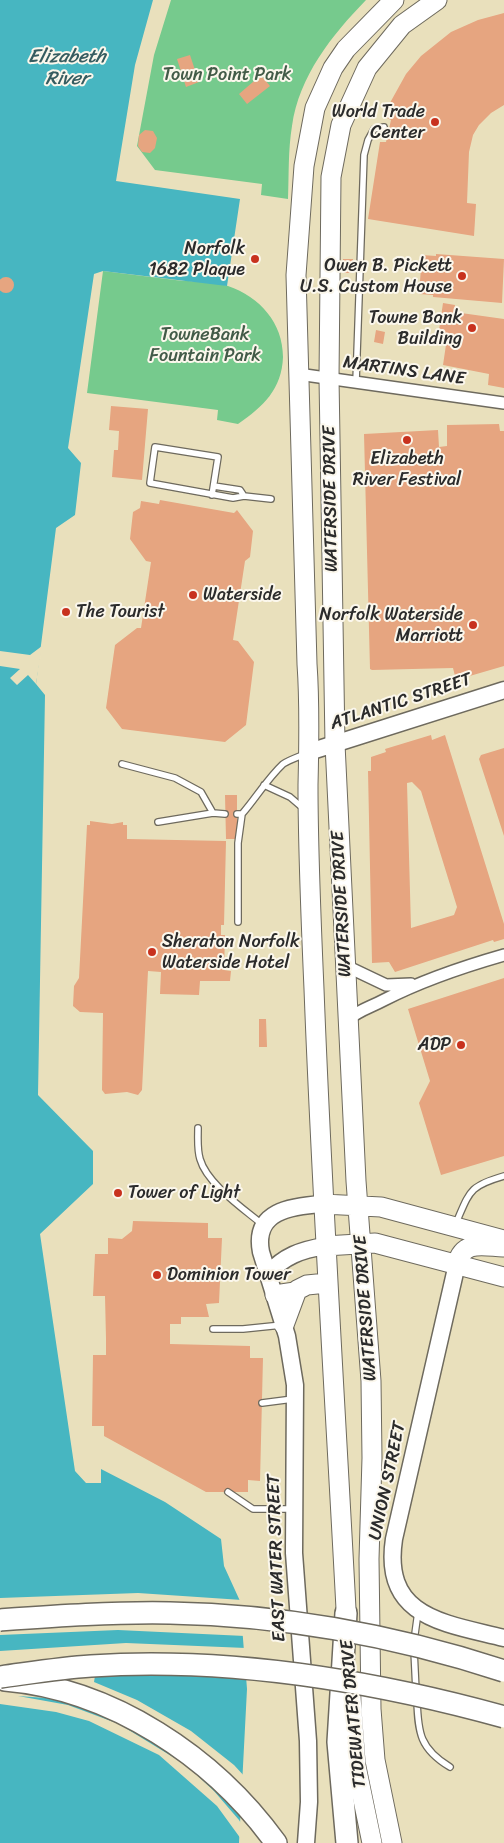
<!DOCTYPE html>
<style>
body{margin:0}
canvas{display:block;background:#e9e0bc}
</style>
<canvas width="504" height="1843"></canvas>
<script>
const g = document.querySelector('canvas').getContext('2d');
g.lineJoin = 'round';
function fill(path, color) {
  g.fillStyle = color;
  g.fill(path, 'evenodd');
}
function trace(path, color, width, dash) {
  g.strokeStyle = color;
  g.lineWidth = width;
  g.lineCap = dash ? 'butt' : 'round';
  g.setLineDash(dash || []);
  g.stroke(path);
}
function drawText(font, color, halo, rows, align = 'center') {
  g.font = font + ' Sriracha,sans-serif';
  g.lineWidth = 4;
  g.setLineDash([]);
  g.textBaseline = 'middle';
  g.strokeStyle = halo;
  g.fillStyle = color;
  for (const [text, x, y, turn = 0] of rows) {
    g.save();
    g.translate(x, y);
    g.rotate((+turn || 0) * Math.PI / 180);
    g.textAlign = isNaN(turn) ? turn : align;
    if (halo) g.strokeText(text, 0, 0);
    g.fillText(text, 0, 0);
    g.restore();
  }
}
fill(new Path2D(`
 M171 0H366C332 35 299 76 292 126 288 150 289 175 288 199L261 195 262 184 155 170 137 146 154 55Z
 M103 271C127 274 151 277 175 280 192 282 213 281 228 286 260 297 283 323 283 357 282 389 263 407 238 424L217 420 218 410 87 393Z`), '#76ca8d');
fill(new Path2D(`
 M0 0H153L135 65 116 181 240 199 227 286 103 271 94 274 68 448 81 463 75 515 56 528 36 684 45 695 38 1095 93 1151V1184L40 1234 75 1471 86 1483H101V1469L165 1502 221 1539 224 1566 240 1601 247 1689 239 1843H0Z`), '#47b6c1');
fill(new Path2D(`
 M42 646 36 684 28 675 17 685 10 678 20 669 0 666V651L30 655Z
 M138 1593 242 1600 245 1636 118 1630 0 1635V1598Z
 M126 1643 246 1648 248 1676 118 1672 95 1676 94 1682 137 1700 191 1731 234 1765 246 1778 243 1815 169 1747 90 1709 46 1698 18 1696 68 1705 119 1724 186 1765 214 1791 239 1820 242 1825 241 1839 217 1806 159 1755 89 1721 56 1712 0 1704V1651Z`), '#e9e0bc');
fill(new Path2D(`
 M504 13V105L491 113 479 125 473 135 469 152 467 203 476 204 474 236 368 219 380 142H386L391 120 385 117 391 101 406 74 421 56 451 32 478 20Z
 M190 55 199 82 186 87 177 59Z
 M261 75 270 86 247 104 239 94Z
 M145 130 153 131 157 138 155 148 150 153 142 152 138 146 139 135Z
 M436 254 504 259 502 303 433 297V295L419 294 422 255 436 256Z
 M343 259H353V273H343Z
 M-2 285a8 8 0 1 1 16 0a8 8 0 1 1-16 0Z
 M443 303 455 305 454 312 504 319V388L488 385 489 374 443 365 447 338 438 337Z
 M376 330 385 332 383 344 374 342Z
 M111 406 148 409 142 480 112 477 114 450H118L119 431 109 430Z
 M499 424 500 431H504V666L456 680 453 668 372 670 370 669 364 434 438 430 439 447 447 446V425Z
 M160 500 234 513 237 510 253 531 250 557 245 561 233 640 238 641 254 662 246 725 225 742 122 729 106 708 115 645 137 628H141L151 562 146 561 130 539 133 512 140 508 141 501 159 504Z
 M431 735 432 740 445 735 504 924V939L494 942 493 940 395 972 389 962 372 963 368 771H371V757L386 752 385 749ZM412 782 421 791 457 907 454 915 411 928 407 783Z
 M504 748V836L479 759 481 755Z
 M225 795H237V839H226Z
 M90 821 112 824 123 822V825H127V839L226 841 224 925H221V935H225L224 970 231 971 230 981H200L199 995 160 994 161 972 148 971 142 1090 138 1095 127 1092 105 1094 102 1090 103 1013 80 1012 73 1006 74 986 79 978 87 825H90Z
 M504 978V1156L441 1175 419 1103 430 1081 408 1009Z
 M259 1019H266L267 1047H259Z
 M133 1221 208 1223V1238H222L219 1303 206 1304 209 1317H181V1324H170V1344L250 1346V1358H263L260 1481 248 1480V1492H206L104 1436V1426H92L93 1355H106V1339L105 1296H93L95 1254H108V1238L122 1239 132 1231Z`), '#e6a580');
const lane = new Path2D(`
 M356 382 364 155 368 140 374 129 384 127
 M214 486 240 490 244 496
 M212 495 218 457 155 447 150 483 233 498 244 496 271 499
 M122 764 175 778 201 792 213 813 225 814
 M264 785 290 797 304 809
 M237 814H242C256 798 267 779 283 764 289 760 298 757 305 754
 M158 822 213 813
 M238 922V843L242 814
 M198 1128C198 1138 197 1149 200 1159 207 1184 244 1209 263 1225
 M456 1223C470 1191 469 1186 504 1176
 M213 1329H243L282 1325
 M262 1403 293 1399
 M228 1492 253 1509H293
 M414 1641 418 1612
 M414 1650 416 1691
 M417 1700C418 1733 420 1749 450 1767`);
const street = new Path2D(`
 M298 374 504 403
 M344 965 386 985 411 984
 M347 1020C361 1009 369 1008 384 1000 423 980 462 967 504 955`);
const secondary = new Path2D(`
 M309 752 504 690
 M457 1264 394 1539C382 1618 445 1623 504 1638
 M268 1274C284 1256 301 1250 325 1246
 M306 1843 309 1802 308 1741 294 1553 295 1385 287 1336 261 1252C253 1211 291 1206 323 1204`);
const primary = new Path2D(`
 M323 1204 381 1207 504 1240
 M325 1246 375 1243 504 1277
 M457 1264C463 1240 482 1246 503 1247
 M275 1295 295 1292
 M284 1325 297 1290 307 1285 327 1283
 M347 1628C336 1415 322 1202 314 989 311 921 308 853 308 785 309 744 310 705 307 664L296 275 304 166 315 108 333 68 346 49 394 0
 M350 1683 356 1766 372 1843
 M392 1843 375 1760 371 1709 369 1559 372 1458 371 1381 356 1181 335 744 329 378 331 177 341 125 367 68 402 25 437 0`);
const highway = new Path2D(`
 M346 1613 338 1742 347 1843
 M5 1680C112 1689 214 1757 276 1843`);
trace(lane, '#6e6a5e', 8);
trace(street, '#6e6a5e', 14);
trace(secondary, '#6e6a5e', 19);
trace(primary, '#6e6a5e', 21);
trace(highway, '#6e6a5e', 24);
trace(lane, '#fff', 5.5);
trace(street, '#fff', 11);
trace(secondary, '#fff', 16);
trace(primary, '#fff', 19);
trace(highway, '#fff', 21);
const highwayBridge = new Path2D(`
 M0 1620C57 1616 113 1612 170 1613 282 1615 397 1636 504 1671
 M0 1677C30 1673 60 1668 91 1666 231 1657 370 1680 504 1717`);
trace(highwayBridge, '#6e6a5e', 24, []);
trace(highwayBridge, '#fff', 21);
for (const [x, y, r, color] of [
 [435,122,5,"#c8321e"],
 [255,259,5,"#c8321e"],
 [462,276,5,"#c8321e"],
 [472,328,5,"#c8321e"],
 [407,440,5,"#c8321e"],
 [193,595,5,"#c8321e"],
 [66,612,5,"#c8321e"],
 [473,625,5,"#c8321e"],
 [152,952,5,"#c8321e"],
 [461,1045,5,"#c8321e"],
 [118,1193,5,"#c8321e"],
 [157,1275,5,"#c8321e"]
]) {
  const dot = new Path2D();
  dot.arc(x, y, r, 0, 2 * Math.PI);
  g.fillStyle = color;
  g.fill(dot);
  trace(dot, '#fbf7ec', 2);
}
drawText('18px', '#425b48', '#fbf7ec', [
 ["Town Point Park",227,75],
 ["TowneBank",205,335],
 ["Fountain Park",205,356]
]);
drawText('18px', '#2b2b2b', '#fbf7ec', [
 ["World Trade",425,112],
 ["Center",425,133],
 ["Norfolk",245,249],
 ["1682 Plaque",245,270],
 ["Owen B. Pickett",452,266],
 ["U.S. Custom House",452,287],
 ["Towne Bank",462,318],
 ["Building",462,339],
 ["Elizabeth",407,459,"center"],
 ["River Festival",407,480,"center"],
 ["Waterside",203,595,"left"],
 ["The Tourist",76,612,"left"],
 ["Norfolk Waterside",463,615],
 ["Marriott",463,636],
 ["Sheraton Norfolk",162,942,"left"],
 ["Waterside Hotel",162,963,"left"],
 ["ADP",451,1045],
 ["Tower of Light",128,1193,"left"],
 ["Dominion Tower",167,1275,"left"]
], 'right');
drawText('18px', '#2b2b2b', '#fbf7ec', [
 ["MARTINS LANE",404,371,8],
 ["WATERSIDE DRIVE",331,499,-91],
 ["ATLANTIC STREET",401,702,-18],
 ["WATERSIDE DRIVE",342,904,-93],
 ["WATERSIDE DRIVE",366,1308,-94],
 ["UNION STREET",388,1481,-78],
 ["EAST WATER STREET",277,1558,-92],
 ["TIDEWATER DRIVE",354,1714,-95]
]);
drawText('italic 19px', '#355c60', '#fbf7ec', [
 ["Elizabeth",67,57],
 ["River",67,79]
]);
</script>
